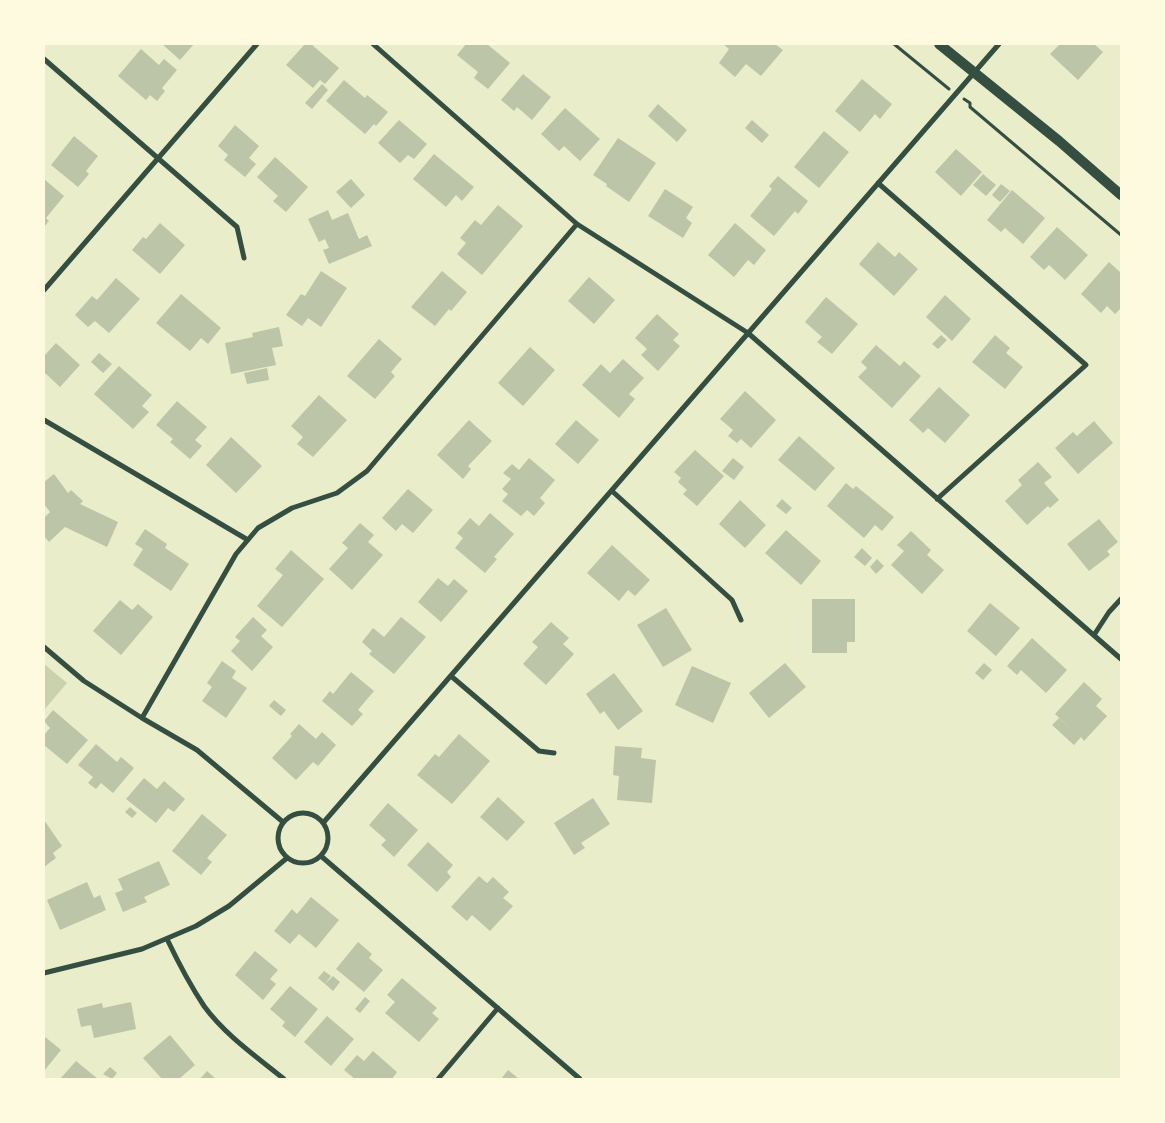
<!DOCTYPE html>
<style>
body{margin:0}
#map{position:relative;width:1165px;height:1123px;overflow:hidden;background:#e9edc9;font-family:Ubuntu,sans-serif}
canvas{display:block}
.frame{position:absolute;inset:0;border:45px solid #fefae0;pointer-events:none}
</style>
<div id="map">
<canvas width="1165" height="1123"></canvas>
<div class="frame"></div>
</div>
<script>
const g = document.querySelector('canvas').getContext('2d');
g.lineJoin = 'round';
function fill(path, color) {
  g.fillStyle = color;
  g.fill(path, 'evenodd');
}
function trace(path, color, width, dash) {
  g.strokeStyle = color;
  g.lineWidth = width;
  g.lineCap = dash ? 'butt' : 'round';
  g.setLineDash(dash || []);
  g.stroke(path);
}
fill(new Path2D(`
 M44 664 67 683 44 710Z`), '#cad2ad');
fill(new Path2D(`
 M162 44H194L180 60Z
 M305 44H311L339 68 325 84 320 80 313 88 286 65Z
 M466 44H487L510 63 488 89 474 78 478 72 457 55Z
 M723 44H775L783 50 761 76 746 64 735 77 719 63 729 49Z
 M1060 44H1094L1103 52 1078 80 1050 54Z
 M141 49 159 65 164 59 177 70 162 88 165 91 157 101 150 95 146 100 118 76Z
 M523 74 551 97 532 120 517 107 514 111 501 100Z
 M862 79 892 104 880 119 875 114 860 132 835 111Z
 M344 80 365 98 367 95 388 112 376 126 374 124 365 134 326 101Z
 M322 84 328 90 312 109 305 103Z
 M658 104 687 130 677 142 648 116Z
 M565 108 600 139 580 161 564 146 559 151 541 134Z
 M399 120 427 144 414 159 408 155 400 163 378 143Z
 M752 120 769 135 762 143 745 128Z
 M235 125 259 146 249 158 256 164 245 177 224 160 228 155 218 146Z
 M824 131 849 152 819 188 794 167Z
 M74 136 98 156 86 171 89 174 78 187 51 165Z
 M618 138 656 163 629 202 606 186 607 184 593 175Z
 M956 149 982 172 961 196 935 172Z
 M434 154 474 187 462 201 456 195 446 207 413 179Z
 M275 157 308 187 286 212 273 201 278 196 257 177Z
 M983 174 996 185 986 196 973 185Z
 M778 176 808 201 798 214 795 211 774 236 750 216 772 189 769 186Z
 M44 179 64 196 46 218 49 221 44 227Z
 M351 179 365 195 351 208 336 192Z
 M1001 184 1010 191 1000 202 992 195Z
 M665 189 693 207 686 218 692 223 683 238 648 216Z
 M1012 190 1045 218 1023 244 1005 228 1001 232 987 220Z
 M498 205 523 226 482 275 457 254 466 243 460 238 475 220 481 225Z
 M328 210 332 220 348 213 359 239 367 235 372 246 329 264 323 250 329 248 325 239 319 242 308 219Z
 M160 223 185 245 160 274 132 250 143 237 146 239Z
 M735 223 766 250 754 265 748 260 734 277 708 255Z
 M1057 227 1088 255 1065 280 1049 265 1044 270 1030 257Z
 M878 242 895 257 899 252 918 269 894 296 859 264Z
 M1109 262 1121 273V308L1115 314 1107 306 1101 313 1081 294Z
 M321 271 347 288 321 327 308 318 302 326 286 315 301 294 305 296Z
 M442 271 467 292 451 311 449 309 435 326 411 307Z
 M589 277 615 300 594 324 568 301Z
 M116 278 140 299 109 333 95 321 88 327 75 315 92 296 97 300Z
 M181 294 221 328 208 344 201 338 190 351 156 323Z
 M945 295 971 319 952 341 926 317Z
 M826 297 858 324 832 354 817 342 822 337 805 322Z
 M657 314 679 334 673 340 680 346 658 371 641 355 647 349 635 338Z
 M279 327 283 346 272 348 276 365 231 374 225 343 253 337 252 333Z
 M941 335 947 340 938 349 932 344Z
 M995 335 1010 348 1006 353 1023 367 1005 389 972 362Z
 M379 339 402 359 391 372 395 376 375 399 347 376Z
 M56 343 80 365 60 387 44 372V356Z
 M876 345 900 366 904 361 921 376 892 408 858 377 867 368 861 362Z
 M530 347 555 370 523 406 498 383Z
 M99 353 112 364 103 373 91 362Z
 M623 359 644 378 629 394 635 399 619 418 582 385 601 364 610 373Z
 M119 366 152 395 142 406 149 412 133 429 94 394Z
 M267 368 269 380 247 384 244 373Z
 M939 387 970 415 945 443 928 428 923 433 909 420Z
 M745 391 776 420 751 448 741 439 737 443 728 436 733 430 720 419Z
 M319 395 347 420 313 457 297 444 303 437 291 426Z
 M177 401 207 427 195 440 202 446 190 459 170 442 173 439 156 425Z
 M469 420 492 441 468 466 471 469 463 479 437 455Z
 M576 420 599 440 578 464 555 444Z
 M1094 421 1113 443 1078 474 1055 448 1073 432 1077 436Z
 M799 436 835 468 815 491 778 460Z
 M231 437 262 466 236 493 206 465Z
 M695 450 724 476 697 506 683 494 687 490 678 482 681 478 674 472Z
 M529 458 555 480 540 498 545 503 534 516 527 510 521 516 502 501 508 494 502 489 511 479 503 473 512 464 519 470Z
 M733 458 744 467 734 480 722 471Z
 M1038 462 1052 477 1044 483 1059 500 1050 508 1048 506 1027 525 1005 501 1022 485 1018 480Z
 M54 474 68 493 71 490 83 501 80 504 118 522 107 547 65 527 49 542 44 536V518L50 512 44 504V482Z
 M846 483 853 489 856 486 894 517 882 531 875 525 864 538 827 506Z
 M408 489 433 510 413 533 402 524 396 531 382 518Z
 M782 499 792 508 786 514 776 506Z
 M740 500 766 525 745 548 719 524Z
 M490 513 514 534 494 557 497 559 485 573 455 548 463 538 457 533 470 518 479 526Z
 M1099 519 1118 542 1107 551 1110 555 1089 571 1067 544Z
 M360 523 374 535 368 542 383 555 352 590 329 569 348 548 342 543Z
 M145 529 167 544 165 548 189 564 171 591 133 565 143 549 135 544Z
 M786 530 821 561 801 585 765 553Z
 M911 531 931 550 927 555 944 570 922 594 891 565 904 551 897 545Z
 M612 545 650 580 635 596 628 590 619 601 587 573Z
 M862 548 872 558 865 566 854 557Z
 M291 550 324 579 282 627 257 606 283 575 275 569Z
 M877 559 884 566 876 574 870 567Z
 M438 578 448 586 454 579 468 591 441 622 418 602Z
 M812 599H855V642H847V653H812Z
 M120 600 132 610 138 604 153 617 121 655 93 631Z
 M990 603 1020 628 996 656 967 631Z
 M666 608 692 650 663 667 637 625Z
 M253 617 267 630 261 636 273 647 252 671 231 651 240 641 235 637Z
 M401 617 426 637 394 674 369 654 372 651 362 642 373 628 384 637Z
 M551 622 569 638 563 644 574 654 546 685 523 664 538 647 532 642Z
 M1032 638 1067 670 1046 693 1021 670 1017 675 1007 666Z
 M222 661 236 671 232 678 247 688 226 718 202 701 212 687 207 683Z
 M785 663 806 687 769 718 749 693Z
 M984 663 992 670 983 680 975 673Z
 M692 666 731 683 713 723 675 705Z
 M351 672 374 691 358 710 363 714 352 726 322 701 330 691 333 694Z
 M614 673 643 711 618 730 604 711 600 714 586 694Z
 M1084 682 1102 699 1096 706 1107 716 1084 741 1081 737 1074 745 1052 725 1059 718 1079 736 1055 714Z
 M274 700 286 710 281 716 269 706Z
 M53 710 88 740 67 764 44 745V735L50 728 44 721Z
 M299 724 316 739 322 732 336 745 318 766 313 762 296 780 272 758 292 736 290 734Z
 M459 734 490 761 452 804 417 775 435 754 439 757Z
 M96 744 117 762 121 757 134 768 113 793 101 783 96 789 88 783 93 777 78 765Z
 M615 746 642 748 641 758 656 760 652 803 617 800 619 776 613 775Z
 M144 778 157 789 164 781 185 799 174 812 168 808 156 823 126 799Z
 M498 797 525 822 507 841 480 817Z
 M593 798 610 824 581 843 585 848 574 855 554 823Z
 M388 803 418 830 394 857 381 845 386 840 369 825Z
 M130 807 137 813 132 818 125 812Z
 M202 814 227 835 207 858 212 862 201 875 172 851Z
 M44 820 62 846 53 853 56 858 44 867Z
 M428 842 453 865 447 872 451 877 437 892 407 865Z
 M159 861 170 885 144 897 147 902 123 912 115 893 123 890 118 879Z
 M479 876 487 883 493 877 509 892 503 898 513 906 490 931 472 915 467 921 451 907Z
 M87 882 94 898 100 895 106 910 60 930 47 900Z
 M311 897 339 920 316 948 299 934 290 944 274 931 292 909 297 914Z
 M358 942 372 954 369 958 383 970 364 992 336 969Z
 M255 951 278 970 270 979 276 984 263 1000 235 975Z
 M324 971 331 976 325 984 318 978Z
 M333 976 340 982 333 991 325 984Z
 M402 978 437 1008 432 1013 439 1019 419 1042 385 1013 395 1002 387 995Z
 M290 986 318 1009 295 1037 282 1026 285 1022 270 1009Z
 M365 997 370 1001 360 1013 355 1009Z
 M131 1002 136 1029 94 1038 91 1025 81 1027 77 1009 102 1003 103 1008Z
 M327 1016 354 1039 331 1066 304 1042Z
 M170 1035 195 1065 179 1079H162L143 1058Z
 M44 1036 61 1050 44 1071Z
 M373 1051 397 1072 392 1079H355L344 1070 357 1055 364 1061Z
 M76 1061 98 1079H60Z
 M110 1067 117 1073 112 1079 103 1074Z
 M508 1070 519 1079H501Z
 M207 1071 216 1079H200Z`), '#bcc5a7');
trace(new Path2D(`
 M894 44 949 89
 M964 99 970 103V107L1121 235`), '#344e41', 3);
trace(new Path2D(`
 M373 44 577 224 748 333 1121 659
 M44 59 237 227 244 258
 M878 183 1086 365 937 499
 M44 290 257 44
 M44 420 248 540
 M612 491 732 600 741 620
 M1094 635 1109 612 1121 599
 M44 647 84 681 142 718 197 750 283 822
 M451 676 539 751 554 753
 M142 718 236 554 258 528 292 508 337 493 367 471 577 224
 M278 838a25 25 0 1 1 50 0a25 25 0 1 1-50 0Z
 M323 823 999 44
 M321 856 580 1079
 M167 939C178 962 190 985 204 1006 225 1035 257 1057 284 1079
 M44 973 142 949 196 926 229 906 287 858
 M438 1079 498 1008`), '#344e41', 5);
trace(new Path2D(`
 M939 44 1059 141 1121 195`), '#344e41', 10);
</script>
